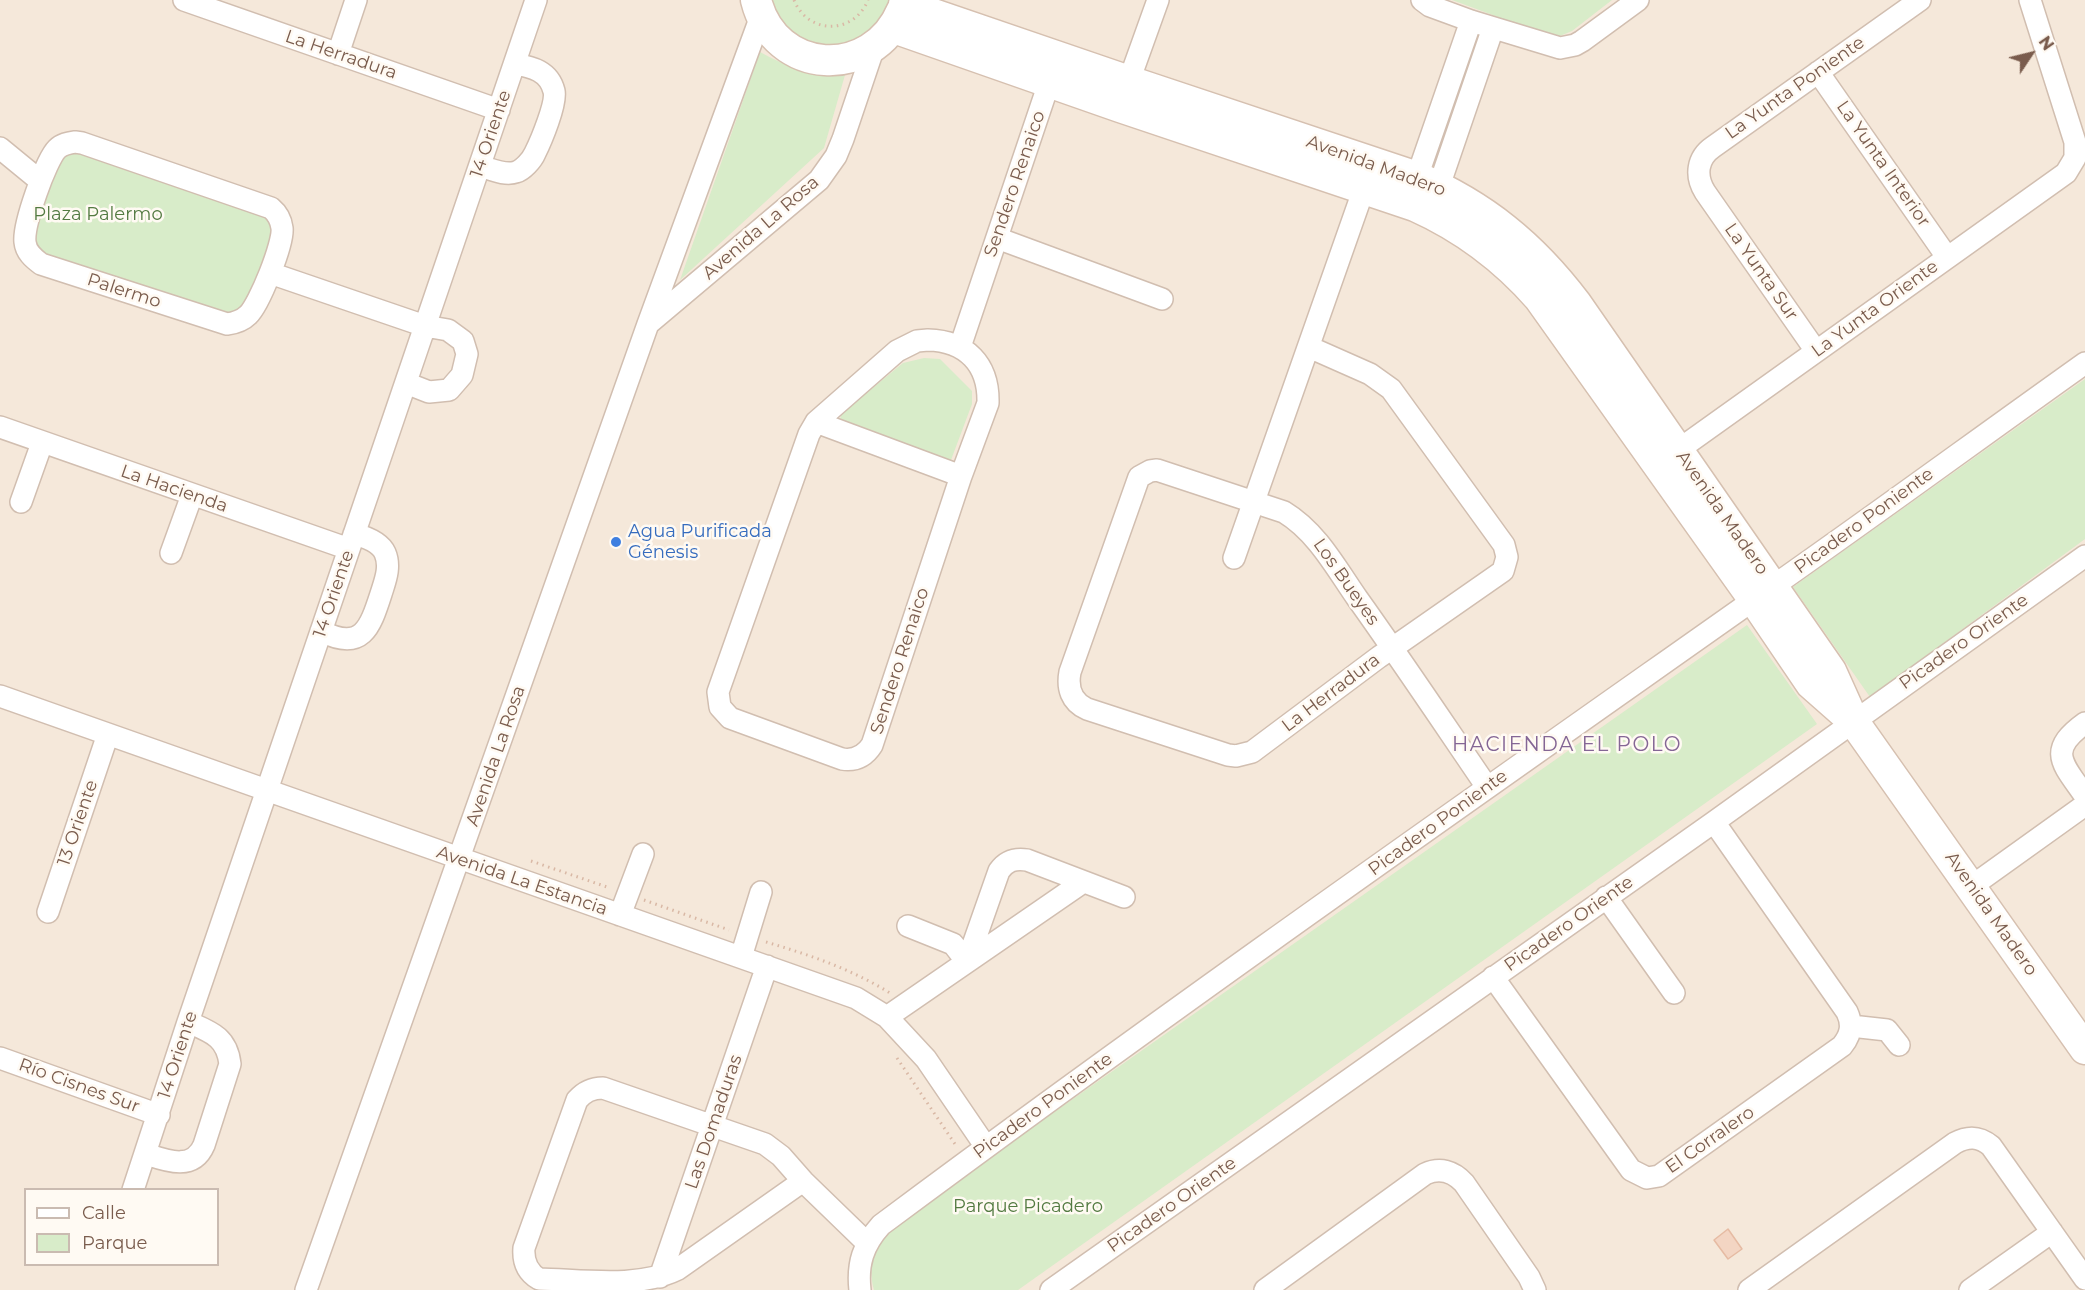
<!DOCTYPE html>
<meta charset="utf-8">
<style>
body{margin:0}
#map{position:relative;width:2085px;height:1290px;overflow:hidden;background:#fdf6ec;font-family:Montserrat,sans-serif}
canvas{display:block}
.legend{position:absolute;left:24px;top:1188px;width:195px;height:78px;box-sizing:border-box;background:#fffaf3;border:2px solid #cabbb1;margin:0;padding:8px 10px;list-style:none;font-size:18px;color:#7a5c4d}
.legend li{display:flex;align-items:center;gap:12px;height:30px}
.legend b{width:30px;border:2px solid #cabbb1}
.north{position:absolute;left:2001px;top:24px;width:60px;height:60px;-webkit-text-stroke:4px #fffaf3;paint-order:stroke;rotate:55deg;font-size:16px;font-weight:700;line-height:24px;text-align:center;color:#7a5c4d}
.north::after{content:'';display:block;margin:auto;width:21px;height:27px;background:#7a5c4d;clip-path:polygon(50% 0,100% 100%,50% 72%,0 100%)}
</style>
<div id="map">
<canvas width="2085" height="1290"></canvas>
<ul class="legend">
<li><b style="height:8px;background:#fff"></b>Calle</li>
<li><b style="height:16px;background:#d8ecc9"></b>Parque</li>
</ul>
<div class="north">N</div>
</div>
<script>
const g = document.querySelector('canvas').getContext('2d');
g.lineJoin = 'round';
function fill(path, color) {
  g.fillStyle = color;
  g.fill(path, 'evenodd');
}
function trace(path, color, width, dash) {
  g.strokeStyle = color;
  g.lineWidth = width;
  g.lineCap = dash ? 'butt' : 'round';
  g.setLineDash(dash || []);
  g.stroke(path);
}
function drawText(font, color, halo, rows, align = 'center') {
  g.font = font + ' Montserrat,sans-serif';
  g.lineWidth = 5;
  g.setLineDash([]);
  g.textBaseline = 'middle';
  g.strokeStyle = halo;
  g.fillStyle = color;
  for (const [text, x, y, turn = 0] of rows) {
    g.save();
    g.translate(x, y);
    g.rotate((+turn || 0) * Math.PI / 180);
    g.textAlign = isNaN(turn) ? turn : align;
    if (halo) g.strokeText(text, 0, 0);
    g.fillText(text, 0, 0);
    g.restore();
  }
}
fill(new Path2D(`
 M0 0H2085V1290H0ZM26 1190H218V1264H26Z`), '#f5e8da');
fill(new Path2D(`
 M766 0H897L867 45 800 47Z
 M1452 0H1612L1572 31 1555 38Z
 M760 52C788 68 813 75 845 75L824 148 680 280Z
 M70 151H81L265 213 272 222 274 235 249 299 239 312 227 316 45 256 37 249 34 236 47 183 62 156Z
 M924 358 940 359 972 391V404L951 460 840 422 841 414 903 363Z
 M2085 379V539L1870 697 1793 587Z
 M1747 625 1817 724 1018 1290H874C867 1266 876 1249 888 1229Z`), '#d8ecc9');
const building = new Path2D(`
 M1728 1229 1742 1249 1728 1259 1714 1240Z`);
fill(building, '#f3d5c3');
trace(building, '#e6bba3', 1.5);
const street = new Path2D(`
 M184 0 499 110
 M1422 0 1430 6 1471 21 1560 48 1575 45 1582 41 1638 0
 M338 54 356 0
 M1818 72 1947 257
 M1125 92 1158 0
 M75 142 82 143 271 208C277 213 281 220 282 228 284 243 259 305 248 315 242 321 235 323 227 324L41 264C33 258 26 252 25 242 23 225 46 160 57 149 62 144 68 143 75 142Z
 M0 148 39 180
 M480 166C491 169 505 176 516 172 523 170 532 160 535 153 541 141 557 103 554 91 549 71 532 67 515 64
 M1416 188 1417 177 1471 21
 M1427 196 1439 186 1493 28
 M997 238 1162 299
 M270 273 425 326 448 330 463 341 467 354 462 375 449 390 429 392 406 383
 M648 324 819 180 836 156 843 139 874 47
 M928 340C966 341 989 364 988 403L961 476 872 745C865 756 855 761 842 759L730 718 720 707 718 692 809 434 816 422 897 351 917 341Z
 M960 347 1053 71
 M1309 347 1370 374 1391 389 1504 545 1507 557 1503 571 1404 640 1379 657 1252 752 1236 756 1228 755 1087 709C1071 702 1067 688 1070 672L1139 477 1150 471 1157 470 1284 512C1317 532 1336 568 1357 598 1402 661 1444 724 1487 787
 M1816 351 1705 192C1695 176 1697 158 1713 147L1920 0
 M816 422 961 476
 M0 427 349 549
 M1667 458 2066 173 2075 158V142L2030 0
 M21 502 42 443
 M171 553 192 495
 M1234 558 1368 177
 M321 631C362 652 370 628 381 594 385 581 391 567 385 553 380 542 366 537 354 534
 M0 696 856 998 887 1017 926 1059 986 1147
 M2085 723C2046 751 2063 764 2085 796
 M1972 886 2085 805
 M1606 897 1674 993
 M48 912 108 734
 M620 915 643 854
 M908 926 953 944 967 962
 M741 957 761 892
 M967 962 999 871C1006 861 1014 858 1027 860L1124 897
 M1493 977 1631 1170 1647 1178 1659 1176 1842 1046C1851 1035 1853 1025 1847 1012L1714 822
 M887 1017 1083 882
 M1851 1026 1887 1030 1899 1045
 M0 1058 159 1115
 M146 1154C167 1161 193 1171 204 1145L230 1064C227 1037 211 1032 188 1022
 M803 1181 678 1269C638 1289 583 1280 539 1279 527 1272 523 1261 524 1248L577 1100C584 1092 591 1088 603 1088L765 1144 781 1156 803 1181 867 1243
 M133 1190 188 1022 536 0
 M660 1277 767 966
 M306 1290 648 324 761 16
 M860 1290C857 1264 863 1245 881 1225 1167 1012 1460 807 1752 601 1864 523 1974 442 2085 363
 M1051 1290 1714 822 2085 556
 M1265 1290 1425 1174C1440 1167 1453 1171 1464 1183L1529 1277 1535 1290
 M1749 1290 1955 1143C1968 1136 1979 1136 1991 1146L2085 1279
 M1970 1290 2052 1232`);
const secondary = new Path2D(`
 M756 0C775 76 872 81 902 10
 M904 4 1129 81 1417 177C1484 206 1532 245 1576 303L1831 671 1854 722 2085 1049
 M894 28 1120 107 1415 206C1464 228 1504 258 1539 298L1754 600 1811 684 1845 714`);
trace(street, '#d1beb0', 24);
trace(secondary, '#d6c0b0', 33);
trace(new Path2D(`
 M794 0C808 35 854 35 868 0
 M531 861 610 888
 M644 900 729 930
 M766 942C810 955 851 969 890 993
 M897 1058 957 1147`), '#d9b8a5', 3, [1.5, 4.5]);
trace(street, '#fff', 21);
trace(secondary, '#fff', 30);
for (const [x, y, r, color] of [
 [616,542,6,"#3f7fe0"]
]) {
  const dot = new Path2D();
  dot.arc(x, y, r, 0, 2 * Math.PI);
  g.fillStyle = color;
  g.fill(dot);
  trace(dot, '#fffaf3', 2);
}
drawText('18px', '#7a5c4d', '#fffaf3', [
 ["La Herradura",341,55,19],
 ["La Yunta Poniente",1795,88,-35],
 ["14 Oriente",491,134,-71],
 ["La Yunta Interior",1883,164,55],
 ["Avenida Madero",1376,166,20],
 ["Sendero Renaico",1015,184,-71],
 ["Avenida La Rosa",761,228,-41],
 ["La Yunta Sur",1761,272,55],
 ["Palermo",124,291,18],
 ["La Yunta Oriente",1875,309,-36],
 ["La Hacienda",174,489,19],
 ["Avenida Madero",1722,513,55],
 ["Picadero Poniente",1864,521,-36],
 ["Los Bueyes",1346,582,55],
 ["14 Oriente",334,594,-71],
 ["Picadero Oriente",1964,642,-35],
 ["Sendero Renaico",900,661,-72],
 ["La Herradura",1331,693,-37],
 ["Avenida La Rosa",496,756,-71],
 ["13 Oriente",78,823,-71],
 ["Picadero Poniente",1438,823,-36],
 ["Avenida La Estancia",522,881,19],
 ["Avenida Madero",1991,914,55],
 ["Picadero Oriente",1569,924,-35],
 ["14 Oriente",178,1055,-72],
 ["Río Cisnes Sur",79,1086,20],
 ["Picadero Poniente",1043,1106,-36],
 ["Las Domaduras",714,1122,-71],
 ["El Corralero",1710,1140,-35],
 ["Picadero Oriente",1172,1205,-35]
]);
drawText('18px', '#537a41', '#fffaf3', [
 ["Plaza Palermo",98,215],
 ["Parque Picadero",1028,1207]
]);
drawText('18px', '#366cbe', '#fffaf3', [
 ["Agua Purificada",628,532],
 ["Génesis",628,553]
], 'left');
g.letterSpacing = '1.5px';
drawText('20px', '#846695', '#fffaf3', [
 ["HACIENDA EL POLO",1567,745]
]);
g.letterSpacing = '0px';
</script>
